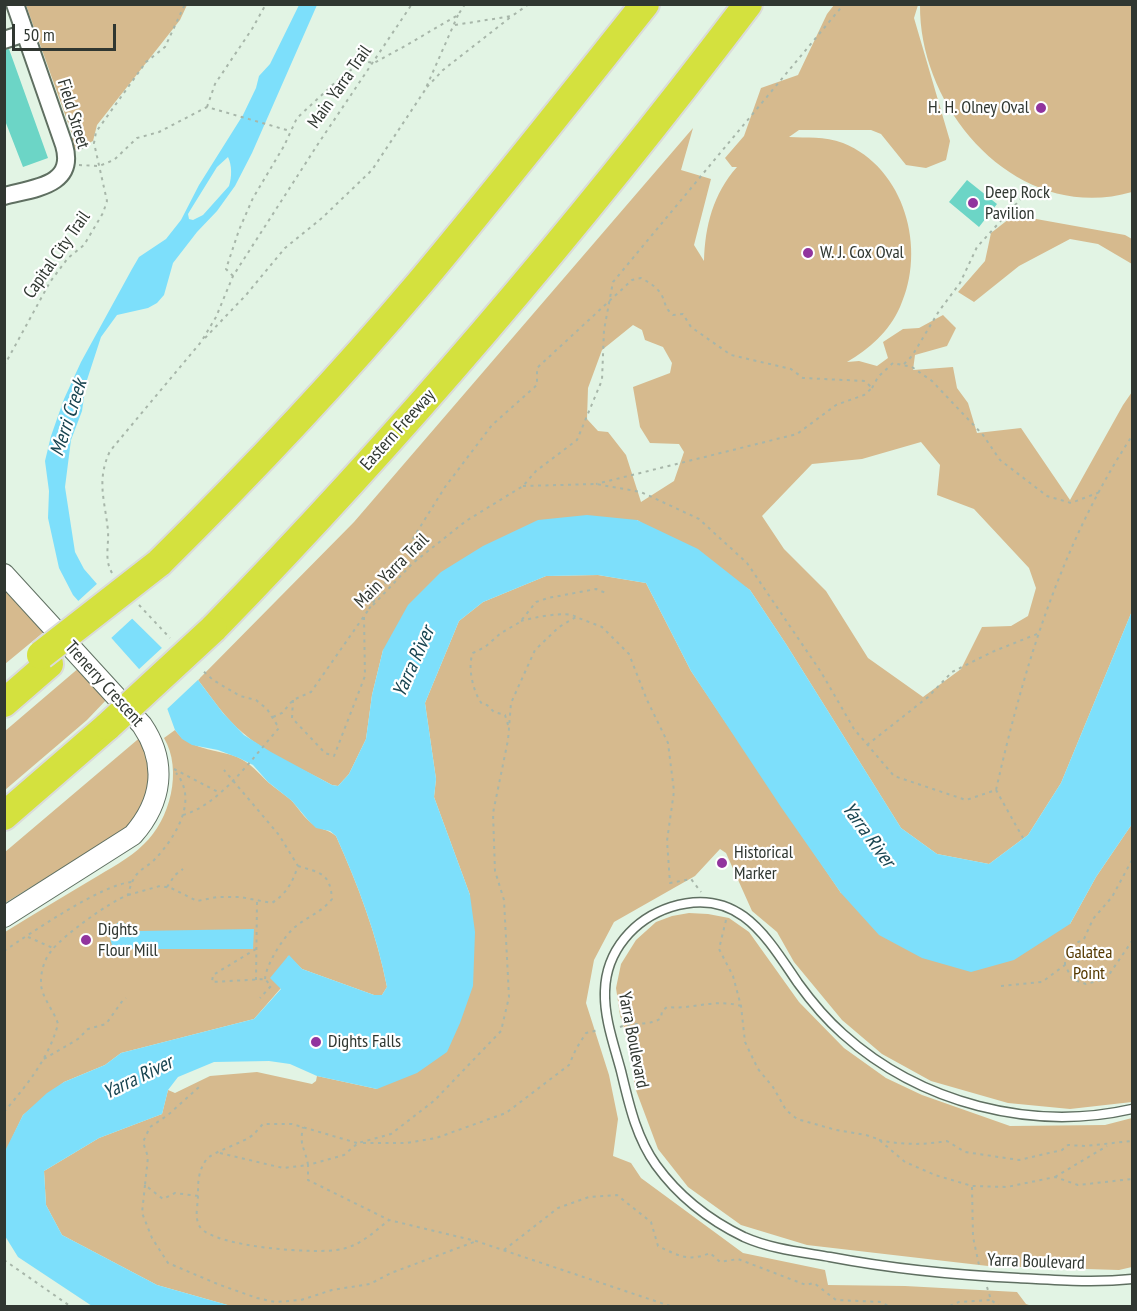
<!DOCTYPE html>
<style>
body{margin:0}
#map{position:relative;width:1137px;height:1311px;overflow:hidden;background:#e2f4e4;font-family:"PT Sans Narrow",sans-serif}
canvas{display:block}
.frame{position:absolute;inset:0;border:6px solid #303731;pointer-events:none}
.scale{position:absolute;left:12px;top:24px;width:104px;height:27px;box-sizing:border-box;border:3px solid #303731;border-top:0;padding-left:8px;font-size:18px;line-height:21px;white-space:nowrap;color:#303731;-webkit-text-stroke:4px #fff;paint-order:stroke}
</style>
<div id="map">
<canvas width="1137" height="1311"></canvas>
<div class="frame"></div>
<div class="scale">50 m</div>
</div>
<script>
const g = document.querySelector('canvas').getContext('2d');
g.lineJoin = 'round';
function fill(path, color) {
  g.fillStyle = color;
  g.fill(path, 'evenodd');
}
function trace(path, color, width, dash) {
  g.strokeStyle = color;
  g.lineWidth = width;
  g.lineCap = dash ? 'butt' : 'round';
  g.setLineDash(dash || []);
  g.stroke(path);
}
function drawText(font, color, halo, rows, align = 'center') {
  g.font = font + ' "PT Sans Narrow",sans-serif';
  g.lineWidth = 4.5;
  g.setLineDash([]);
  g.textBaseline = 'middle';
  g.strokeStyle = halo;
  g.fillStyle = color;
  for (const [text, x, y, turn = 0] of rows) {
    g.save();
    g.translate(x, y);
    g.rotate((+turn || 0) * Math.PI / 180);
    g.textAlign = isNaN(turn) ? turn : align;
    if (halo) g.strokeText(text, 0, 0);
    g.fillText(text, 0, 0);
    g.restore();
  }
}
fill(new Path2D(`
 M26 5H187L180 20 97 125 93 141 73 151 69 142 73 137Z
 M834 5H918L914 18 950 141 946 160 926 168 906 165 881 134 871 130H799L789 137C807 138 824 136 843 143 905 168 927 249 900 307 889 332 869 349 847 362L859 361 877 366 888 358 883 342 903 329 919 328 943 315 956 328 947 346 915 355 913 370 953 367 957 388 968 403 977 433 1021 428 1070 500 1123 405 1132 392V611L1061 783 1028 835 989 864 937 854 901 828 786 644 750 590 637 520 383 650 372 695 366 739 349 774 338 786 332 785C303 769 268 755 243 733 225 718 212 698 198 680L354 522 693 128 681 170 711 179 694 245 704 261C705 226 713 194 737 167H732L725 158 744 136 761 88 798 75 827 14ZM633 325 642 330 645 340 663 347 672 363 670 373 633 387 640 427 650 443 679 444 684 452 674 481 641 502 626 455 608 432 598 431 587 419 588 388 602 350ZM921 442 940 465 937 495 974 509 1029 568 1036 588 1028 616 1011 626 982 627 961 669 923 697 868 658 826 591 784 549 762 516 812 464 862 459Z
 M920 5H1132V192C1019 225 919 112 920 5Z
 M1014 215 1125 235 1132 239V264L1098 244 1070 239 1019 266 974 302 958 292 985 261 991 233Z
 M598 575 646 583 691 671 841 893 1070 924 1096 877 1132 824V1102L1070 1109 1008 1103 931 1081 882 1054 842 1020 794 962 777 932 752 911 726 853 720 849 695 876 614 922 594 960 586 1003 609 1075 618 1119 613 1156 631 1163 641 1178 743 1253 825 1270 828 1285 905 1286 1017 1292 1026 1304 1032 1306H231L157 1285 62 1235 46 1205 44 1171 99 1138 162 1114 168 1090 175 1093 210 1076 257 1072 312 1084 316 1081 317 1076 377 1089 470 895 434 797 436 779 425 703 459 621 483 602 546 576Z
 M5 587 45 631 5 664Z
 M80 667 108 698 87 720 5 790V731Z
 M175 730C189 750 216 749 237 757 251 763 258 773 269 783 276 789 284 794 291 800 297 806 302 815 309 821 317 829 328 829 336 836 358 885 377 935 387 987L382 995H374L302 969 288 956 281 988 254 1019 121 1053 105 1065 64 1082 23 1115 5 1153V932C33 915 62 897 91 880 109 869 129 859 144 844 170 820 183 770 164 738Z
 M143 735 150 749V798L127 828 5 903V852Z
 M689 913 708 914 729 918 749 932 799 1002 844 1048 886 1078 922 1095 1010 1126 1105 1125 1132 1118V1267L1119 1270 988 1266 807 1245 741 1225 688 1187 658 1149 634 1085 635 1064 620 1015 616 988 621 964 636 940 656 922 672 916Z`), '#d6ba8e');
fill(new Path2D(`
 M299 5H317L252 153 235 186 217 211 197 232 173 263 164 295 157 303 148 308 117 315 101 337 86 383 82 411 71 440 65 487 75 552 84 569 97 584 162 648 198 680 223 713 244 735 271 752 332 785 338 786 349 774 366 739 372 695 383 650 408 605 441 572 483 546 538 520 587 515 637 520 698 549 750 590 786 644 901 828 937 854 989 864 1028 835 1061 783 1132 611V824L1096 877 1070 924 1014 960 971 972 922 958 879 935 841 893 781 807 691 671 646 583 598 575 546 576 483 602 459 621 425 703 436 779 434 797 470 895 475 932 473 986 460 1023 447 1052 417 1073 377 1089 317 1076 290 1064 269 1061 214 1062 178 1077 168 1090 162 1114 99 1138 44 1171 46 1205 62 1235 157 1285 231 1306H92L18 1257 5 1236 4 1153 23 1115 47 1093 64 1082 105 1065 121 1053 254 1019 281 989 270 978 289 955 302 969 374 995H382L387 987C377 935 358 885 336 836L330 831 316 828 308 820 292 801 268 782 253 765 239 758 218 750 192 745 182 739 175 730 167 708 139 669 73 595 59 568 48 518 49 491 45 461 51 436 64 399 81 362 132 269 139 257 166 239 181 220 199 185 243 115 256 88 259 76 270 64ZM228 157C232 165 232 177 229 186L203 215 193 220 189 219 188 214 191 209 217 167Z
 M120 921 139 931 254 929 253 949H113L108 931Z`), '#7ddffb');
fill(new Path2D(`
 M99 582 135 616 109 640 76 603Z
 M164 646 200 678 165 711 137 671Z`), '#e2f4e4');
fill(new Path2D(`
 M9 49 48 158 23 167 4 118V50Z
 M967 180 997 204 979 227 949 202Z`), '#6cd5c6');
const service = new Path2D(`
 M1132 1109C1031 1132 920 1103 843 1034 826 1019 811 1001 798 983 766 936 738 886 671 907 634 919 606 951 605 991 604 1018 614 1045 621 1071 629 1104 636 1137 656 1165 679 1197 709 1220 744 1237 771 1249 801 1252 830 1257 893 1269 954 1275 1018 1278 1056 1280 1094 1283 1132 1279`);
const minor = new Path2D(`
 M4 40 25 33
 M4 196C34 188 76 186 64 145L15 4`);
const tertiary = new Path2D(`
 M4 574 142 725C168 763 162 802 133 835L4 917`);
const motorway = new Path2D(`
 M159 563C249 474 337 381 419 284 496 192 570 98 645 4
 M213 629C405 432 582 223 748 4
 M4 703 49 664
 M4 816 108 726`);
trace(service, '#5f6f61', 11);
trace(minor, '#5f6f61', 20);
trace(tertiary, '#5f6f61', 22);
trace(motorway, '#dadbda', 32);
trace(new Path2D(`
 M455 25 512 16 529 4
 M427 87 443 70 512 16
 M207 107 215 84 252 29 266 4
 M80 149 94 143
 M79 165 99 166 114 160 137 138 159 132 207 107 290 131
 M233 276 226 269 239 230 253 198 284 146 297 118 340 78 363 61 374 63 405 46 458 15 465 4
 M205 338 246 295 285 248 322 218 372 170 425 90 458 15
 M904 364 912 356 939 311 960 283 977 247 1027 192
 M4 366 50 282 68 258 84 245 103 213 107 201 94 143 96 132 146 62 165 47 185 4
 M872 388 878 377 893 363 912 367 932 381 983 435 1000 460 1047 496 1071 503 1100 492
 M523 486 596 484 641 492 699 519 747 563 821 672 854 729 894 776 966 800 996 790C1024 666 1062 542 1132 436
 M112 573C104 559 109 546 108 531 105 500 96 481 110 451L201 342 216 317 233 276 318 144 412 4
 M139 605 170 638
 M373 605 413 563 466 521 523 486 536 471 577 440 602 380 604 330 613 282 844 4
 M369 609 445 487 492 425 537 385V368L632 280 641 278C650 283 659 288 663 298 666 306 666 309 673 315L683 314 691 327 731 355 791 369 803 378 865 381 872 388 864 395 836 405 797 434 596 484
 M521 621C532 618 568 610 576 617
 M293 700 292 718 325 753 334 756 365 676 364 617
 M273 717 282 713 293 700 311 692 369 609
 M508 725 505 715 494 712 487 705 482 704C473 692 467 666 473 653L485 647 501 633 520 622 536 602 548 598 596 589 608 594
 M867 745 928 697 952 672 992 652 1037 634
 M174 769 220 793
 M996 790 1023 838
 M183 815C220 805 254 756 279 728L267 709 256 700 240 696 213 680 202 670
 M167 887 175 875 183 869
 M128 895 160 886 171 888 197 901 217 897H240L272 903C287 893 292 883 298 866L279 835 224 770
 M726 920 719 949 733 976 741 1006 745 1042 758 1069 773 1087 786 1110 797 1119 836 1130 866 1135 878 1139 905 1162 935 1175 972 1186 1007 1187 1055 1177 1078 1185 1132 1179
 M28 937 53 948
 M256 949 213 975 212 982 265 979 271 986 260 998
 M4 951C31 933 102 884 132 882
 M1065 965V949L1084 939 1093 919 1112 897 1132 860
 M265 979C266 965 283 937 295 927 307 917 322 912 332 899 330 873 321 873 298 866
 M256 980 257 902
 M1001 986 1042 982 1065 965 1072 979 1086 984 1106 979 1132 941
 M620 1027C633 1022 651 1026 661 1018L662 1011 667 1007C692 1010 713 998 741 1006
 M44 1059 78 1039 88 1029 106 1024 123 1000 126 998
 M4 1112C27 1085 49 1058 58 1024 54 1010 40 996 41 981 41 970 45 958 52 950 64 935 109 902 128 895 130 887 132 880 137 874 142 868 150 865 155 859 175 838 199 800 176 773
 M879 1140C902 1145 924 1145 947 1141L965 1152 1019 1160 1062 1150 1068 1145 1085 1146 1132 1141
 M357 1143 292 1124H263C260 1127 257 1131 254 1134 244 1143 211 1152 206 1160 198 1172 198 1182 198 1195 198 1205 194 1218 200 1227 213 1247 319 1255 342 1249 361 1245 374 1232 389 1220
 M363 1143H407L436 1138 506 1113 569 1065 576 1049 586 1033 599 1030
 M220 1153 283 1168 308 1165C305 1147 299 1147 303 1127
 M1055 1177 1107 1146
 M145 1185 142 1213 152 1238 168 1263 220 1285 257 1298 275 1302 301 1300 332 1290 370 1284 391 1273 474 1242
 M972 1187 973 1237 979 1265
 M198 1196 175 1193 163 1199 145 1185 148 1157 143 1142 150 1127 168 1115 199 1087
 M504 1250 558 1208 589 1197 617 1195 651 1222 658 1246C679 1256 689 1262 710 1253L720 1262 738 1259 806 1285 814 1283 836 1300 881 1302 888 1306
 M4 1260 70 1306
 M987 1287 991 1300 999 1306
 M670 1306 476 1241 389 1220 308 1180V1165L344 1155 358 1143 391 1134 435 1100 501 1031 509 997 504 900 495 871 493 813 508 740 511 703 535 650 559 627 576 617 602 627 629 654 647 700 668 743 674 791 667 841 670 883 691 879 701 892
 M895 1306H898
 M950 1306 959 1302 991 1300`), '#a7b6a9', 2, [3, 4.5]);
trace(service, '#fff', 8);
trace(minor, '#fff', 16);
trace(tertiary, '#fff', 20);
trace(motorway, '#d4e13e', 28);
const motorwayBridge = new Path2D(`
 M41 655 159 563
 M108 726 213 629`);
trace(motorwayBridge, '#dadbda', 32, []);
trace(motorwayBridge, '#d4e13e', 28);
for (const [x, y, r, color] of [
 [1041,108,6,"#91349e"],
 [973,203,6,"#91349e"],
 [808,253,6,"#91349e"],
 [722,863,6,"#91349e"],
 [86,940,6,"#91349e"],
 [316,1042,6,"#91349e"]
]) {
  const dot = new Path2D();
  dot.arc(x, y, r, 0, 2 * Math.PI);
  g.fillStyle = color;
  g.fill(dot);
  trace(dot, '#fff', 2);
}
drawText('18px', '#303731', '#fff', [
 ["Main Yarra Trail",340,87,-55],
 ["Field Street",73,114,73],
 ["Capital City Trail",57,255,-55],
 ["Eastern Freeway",398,430,-48],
 ["Main Yarra Trail",392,571,-45],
 ["Trenerry Crescent",104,684,48],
 ["Yarra Boulevard",633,1040,79],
 ["Yarra Boulevard",1036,1262,2]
]);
drawText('18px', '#303731', '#fff', [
 ["H. H. Olney Oval",1029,108,"right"],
 ["Deep Rock",985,193],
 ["Pavilion",985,214],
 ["W. J. Cox Oval",820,253],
 ["Historical",734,853],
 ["Marker",734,874],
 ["Dights",98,930],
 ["Flour Mill",98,951],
 ["Dights Falls",328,1042]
], 'left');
drawText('18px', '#553900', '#fff', [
 ["Galatea",1089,953],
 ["Point",1089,974]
]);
drawText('italic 20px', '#184450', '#fff', [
 ["Merri Creek",69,418,-72],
 ["Yarra River",414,662,-66],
 ["Yarra River",868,835,54],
 ["Yarra River",138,1078,-26]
]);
</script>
